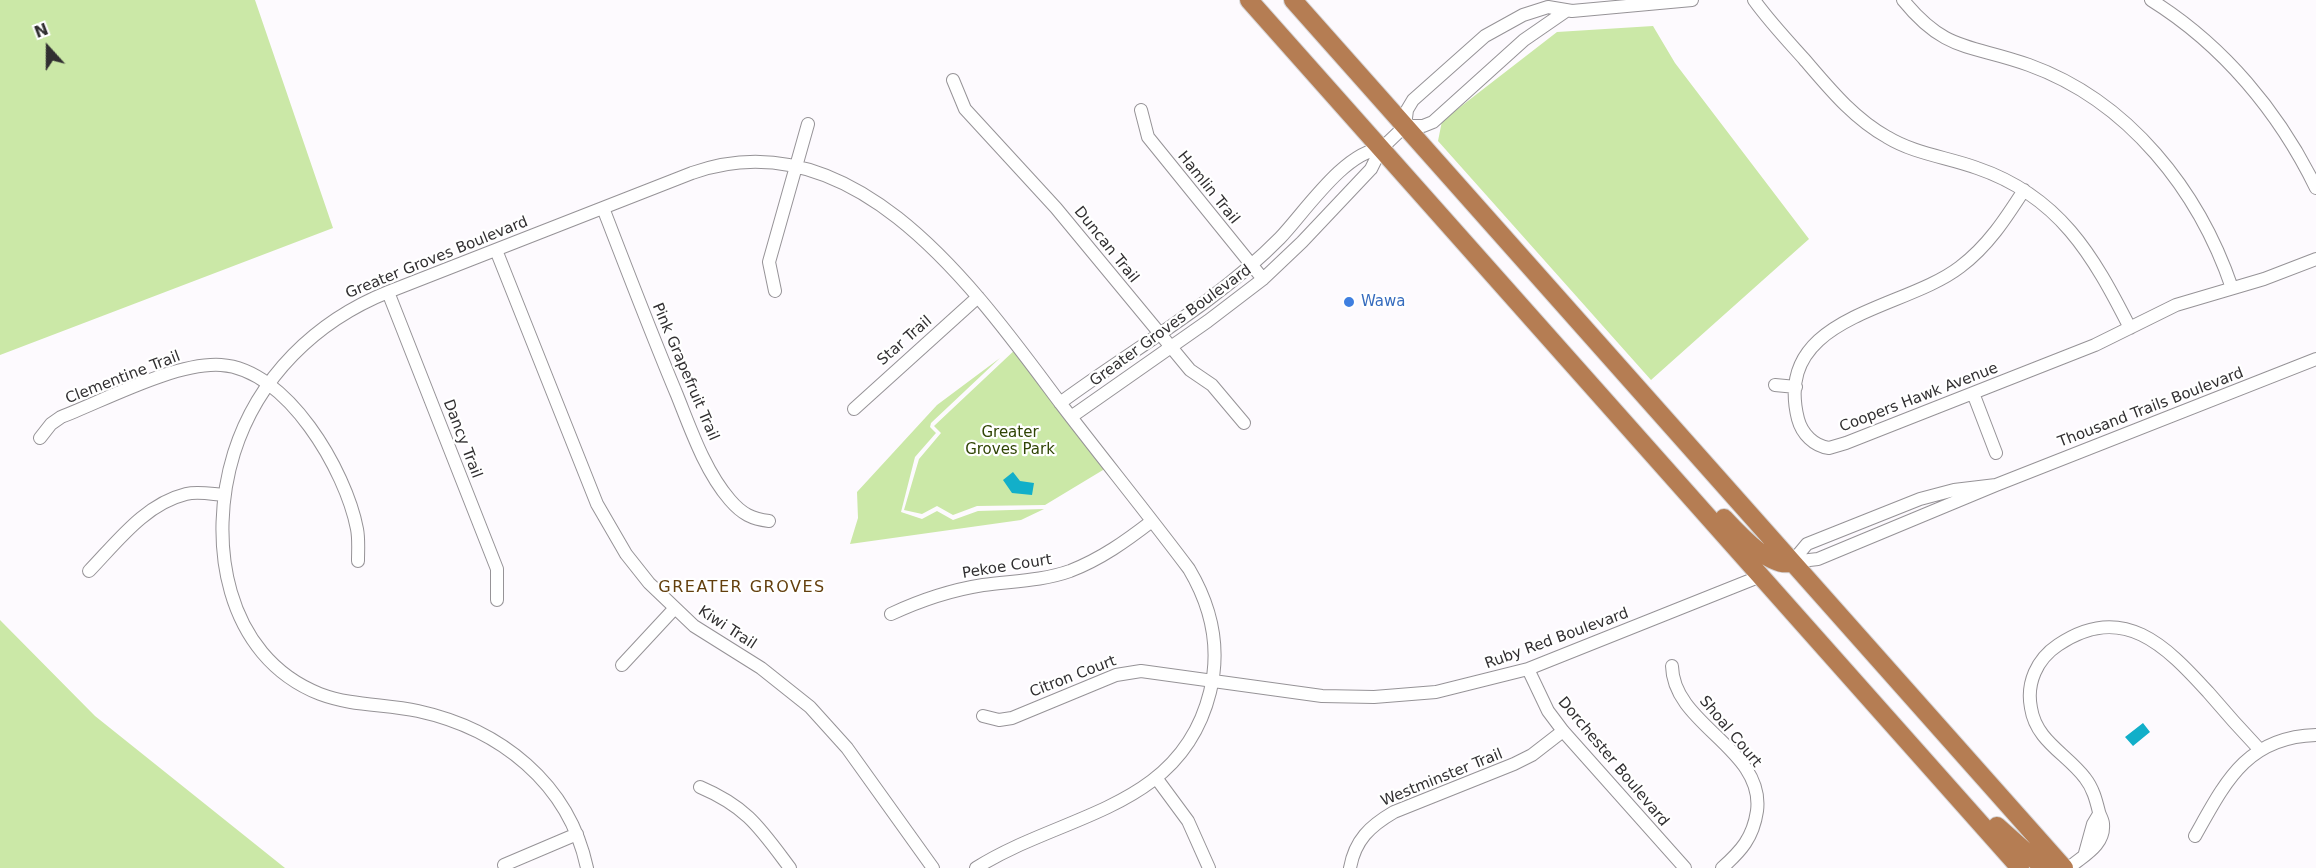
<!DOCTYPE html>
<style>
body{margin:0}
#map{position:relative;width:2316px;height:868px;overflow:hidden;background:#fdfafe;font-family:"DejaVu Sans",sans-serif}
canvas{display:block}
.north{position:absolute;left:18px;top:18px;width:60px;height:60px;-webkit-text-stroke:4px #fff;paint-order:stroke;rotate:339deg;font-size:16px;font-weight:700;line-height:24px;text-align:center;color:#312f31}
.north::after{content:'';display:block;margin:auto;width:21px;height:27px;background:#312f31;clip-path:polygon(50% 0,100% 100%,50% 72%,0 100%)}
</style>
<div id="map">
<canvas width="2316" height="868"></canvas>
<div class="north">N</div>
</div>
<script>
const g = document.querySelector('canvas').getContext('2d');
g.lineJoin = 'round';
function fill(path, color) {
  g.fillStyle = color;
  g.fill(path, 'evenodd');
}
function trace(path, color, width, dash) {
  g.strokeStyle = color;
  g.lineWidth = width;
  g.lineCap = dash ? 'butt' : 'round';
  g.setLineDash(dash || []);
  g.stroke(path);
}
function drawText(font, color, halo, rows, align = 'center') {
  g.font = font + ' "DejaVu Sans",sans-serif';
  g.lineWidth = 4.5;
  g.setLineDash([]);
  g.textBaseline = 'middle';
  g.strokeStyle = halo;
  g.fillStyle = color;
  for (const [text, x, y, turn = 0] of rows) {
    g.save();
    g.translate(x, y);
    g.rotate((+turn || 0) * Math.PI / 180);
    g.textAlign = isNaN(turn) ? turn : align;
    if (halo) g.strokeText(text, 0, 0);
    g.fillText(text, 0, 0);
    g.restore();
  }
}
fill(new Path2D(`
 M0 0H255L333 228 0 355Z
 M1653 26 1675 63 1809 239 1651 380 1438 141 1442 121 1557 32Z
 M1018 347 1108 467 1045 505 977 506 953 515 937 506 922 514 904 510 919 459 941 433 934 426Z
 M1000 358 931 423 930 427 936 433 915 457 901 512 922 519 937 511 953 520 978 511 1044 509 1021 520 850 544 858 518 857 492 937 405Z
 M0 620 95 716 285 868H0Z`), '#cbe8a7');
fill(new Path2D(`
 M1013 472 1020 481 1034 483 1032 495 1012 493 1003 480Z
 M2143 723 2150 732 2133 746 2125 737Z`), '#12afc9');
const minor = new Path2D(`
 M1754 0C1769 21 1787 40 1804 59 1829 88 1853 118 1887 137 1915 154 1947 157 1977 168 2059 196 2093 255 2130 328
 M1903 0C1946 53 1971 44 2029 65 2129 101 2199 191 2232 288
 M2151 0C2223 45 2279 112 2316 188
 M953 80 965 109 1056 208 1190 370 1212 385 1244 423
 M1141 110 1148 137 1263 279
 M1405 126 1407 110 1413 100 1485 36 1523 15 1548 7 1572 11 1692 0
 M1405 126H1423L1433 122 1524 40 1566 11
 M2024 190C2006 218 1988 246 1960 267 1903 311 1772 315 1798 419 1802 434 1814 446 1829 448L1846 443 2095 345 2176 305 2264 279 2316 259
 M603 208C627 270 651 333 677 395 691 430 705 471 730 500 742 514 752 519 769 521
 M496 250 597 504 626 554 649 583 694 626 761 668 810 707 847 748 933 868
 M775 291 769 262 808 124
 M388 292 497 569V600
 M1775 385 1796 387
 M1973 393 1996 453
 M1060 403C1133 349 1216 303 1280 238 1304 213 1345 151 1381 149
 M854 409 978 297
 M1071 417 1208 321 1263 279 1302 242 1371 169 1381 149 1405 126
 M40 438 51 424 61 417C105 400 176 362 221 365 287 369 346 471 357 529 359 539 358 550 358 561
 M1996 485 1954 490 1920 499 1807 544 1792 562 1818 559 1996 485 2316 359
 M89 571C117 542 145 504 186 494 198 491 211 494 223 495
 M891 614C921 600 951 590 983 585 1012 581 1042 581 1070 571 1101 559 1126 541 1152 521
 M622 665 674 609
 M1672 666C1673 725 1765 749 1757 811 1753 838 1741 851 1722 868
 M1528 669 1548 711 1563 731 1685 868
 M983 716 999 720 1012 718 1116 675 1141 671 1322 696 1374 697 1436 692 1528 669 1761 576
 M1157 779 1188 821 1209 868
 M700 787C747 807 760 828 790 868
 M2195 836C2225 783 2246 737 2316 735
 M2085 853 2093 824 2099 814
 M504 865 577 834
 M587 868C569 783 500 729 418 711 385 704 352 706 320 694 224 656 207 540 234 453 258 377 316 321 388 292L692 173C855 115 977 292 1061 404 1103 459 1147 513 1189 569 1211 606 1221 648 1210 692 1181 810 1063 813 976 868
 M1350 868C1355 840 1370 826 1394 812L1514 764 1532 755 1563 731
 M2069 868C2082 856 2105 846 2103 824 2103 820 2100 816 2099 812 2096 800 2093 788 2085 778 2067 754 2036 741 2031 708 2026 683 2037 659 2058 645 2123 601 2166 646 2208 692 2225 712 2242 731 2260 750`);
const highway = new Path2D(`
 M1249 0 2020 868
 M1293 0 2064 868
 M1724 518C1737 532 1773 571 1792 562
 M1997 826 2044 868`);
trace(minor, '#969397', 14);
trace(highway, '#d6d5d6', 20);
trace(minor, '#fff', 12);
trace(highway, '#b57d53', 18);
for (const [x, y, r, color] of [
 [1349,302,6,"#3f7fe0"]
]) {
  const dot = new Path2D();
  dot.arc(x, y, r, 0, 2 * Math.PI);
  g.fillStyle = color;
  g.fill(dot);
  trace(dot, '#fff', 2);
}
drawText('15px', '#312f31', '#fff', [
 ["Hamlin Trail",1208,188,51],
 ["Duncan Trail",1106,245,51],
 ["Greater Groves Boulevard",437,258,-22],
 ["Greater Groves Boulevard",1171,326,-36],
 ["Star Trail",905,341,-41],
 ["Pink Grapefruit Trail",685,372,67],
 ["Clementine Trail",123,378,-21],
 ["Coopers Hawk Avenue",1919,398,-21],
 ["Thousand Trails Boulevard",2151,408,-21],
 ["Dancy Trail",462,439,69],
 ["Pekoe Court",1007,567,-9],
 ["Kiwi Trail",727,628,33],
 ["Ruby Red Boulevard",1557,639,-20],
 ["Citron Court",1073,677,-21],
 ["Shoal Court",1730,732,50],
 ["Dorchester Boulevard",1613,762,50],
 ["Westminster Trail",1442,778,-22]
]);
drawText('15px', '#366cbe', '#fff', [
 ["Wawa",1361,302]
], 'left');
drawText('15px', '#304505', '#fff', [
 ["Greater",1010,433],
 ["Groves Park",1010,450]
]);
g.letterSpacing = '1.5px';
drawText('16px', '#633f0d', '#fff', [
 ["GREATER GROVES",742,588]
]);
g.letterSpacing = '0px';
</script>
